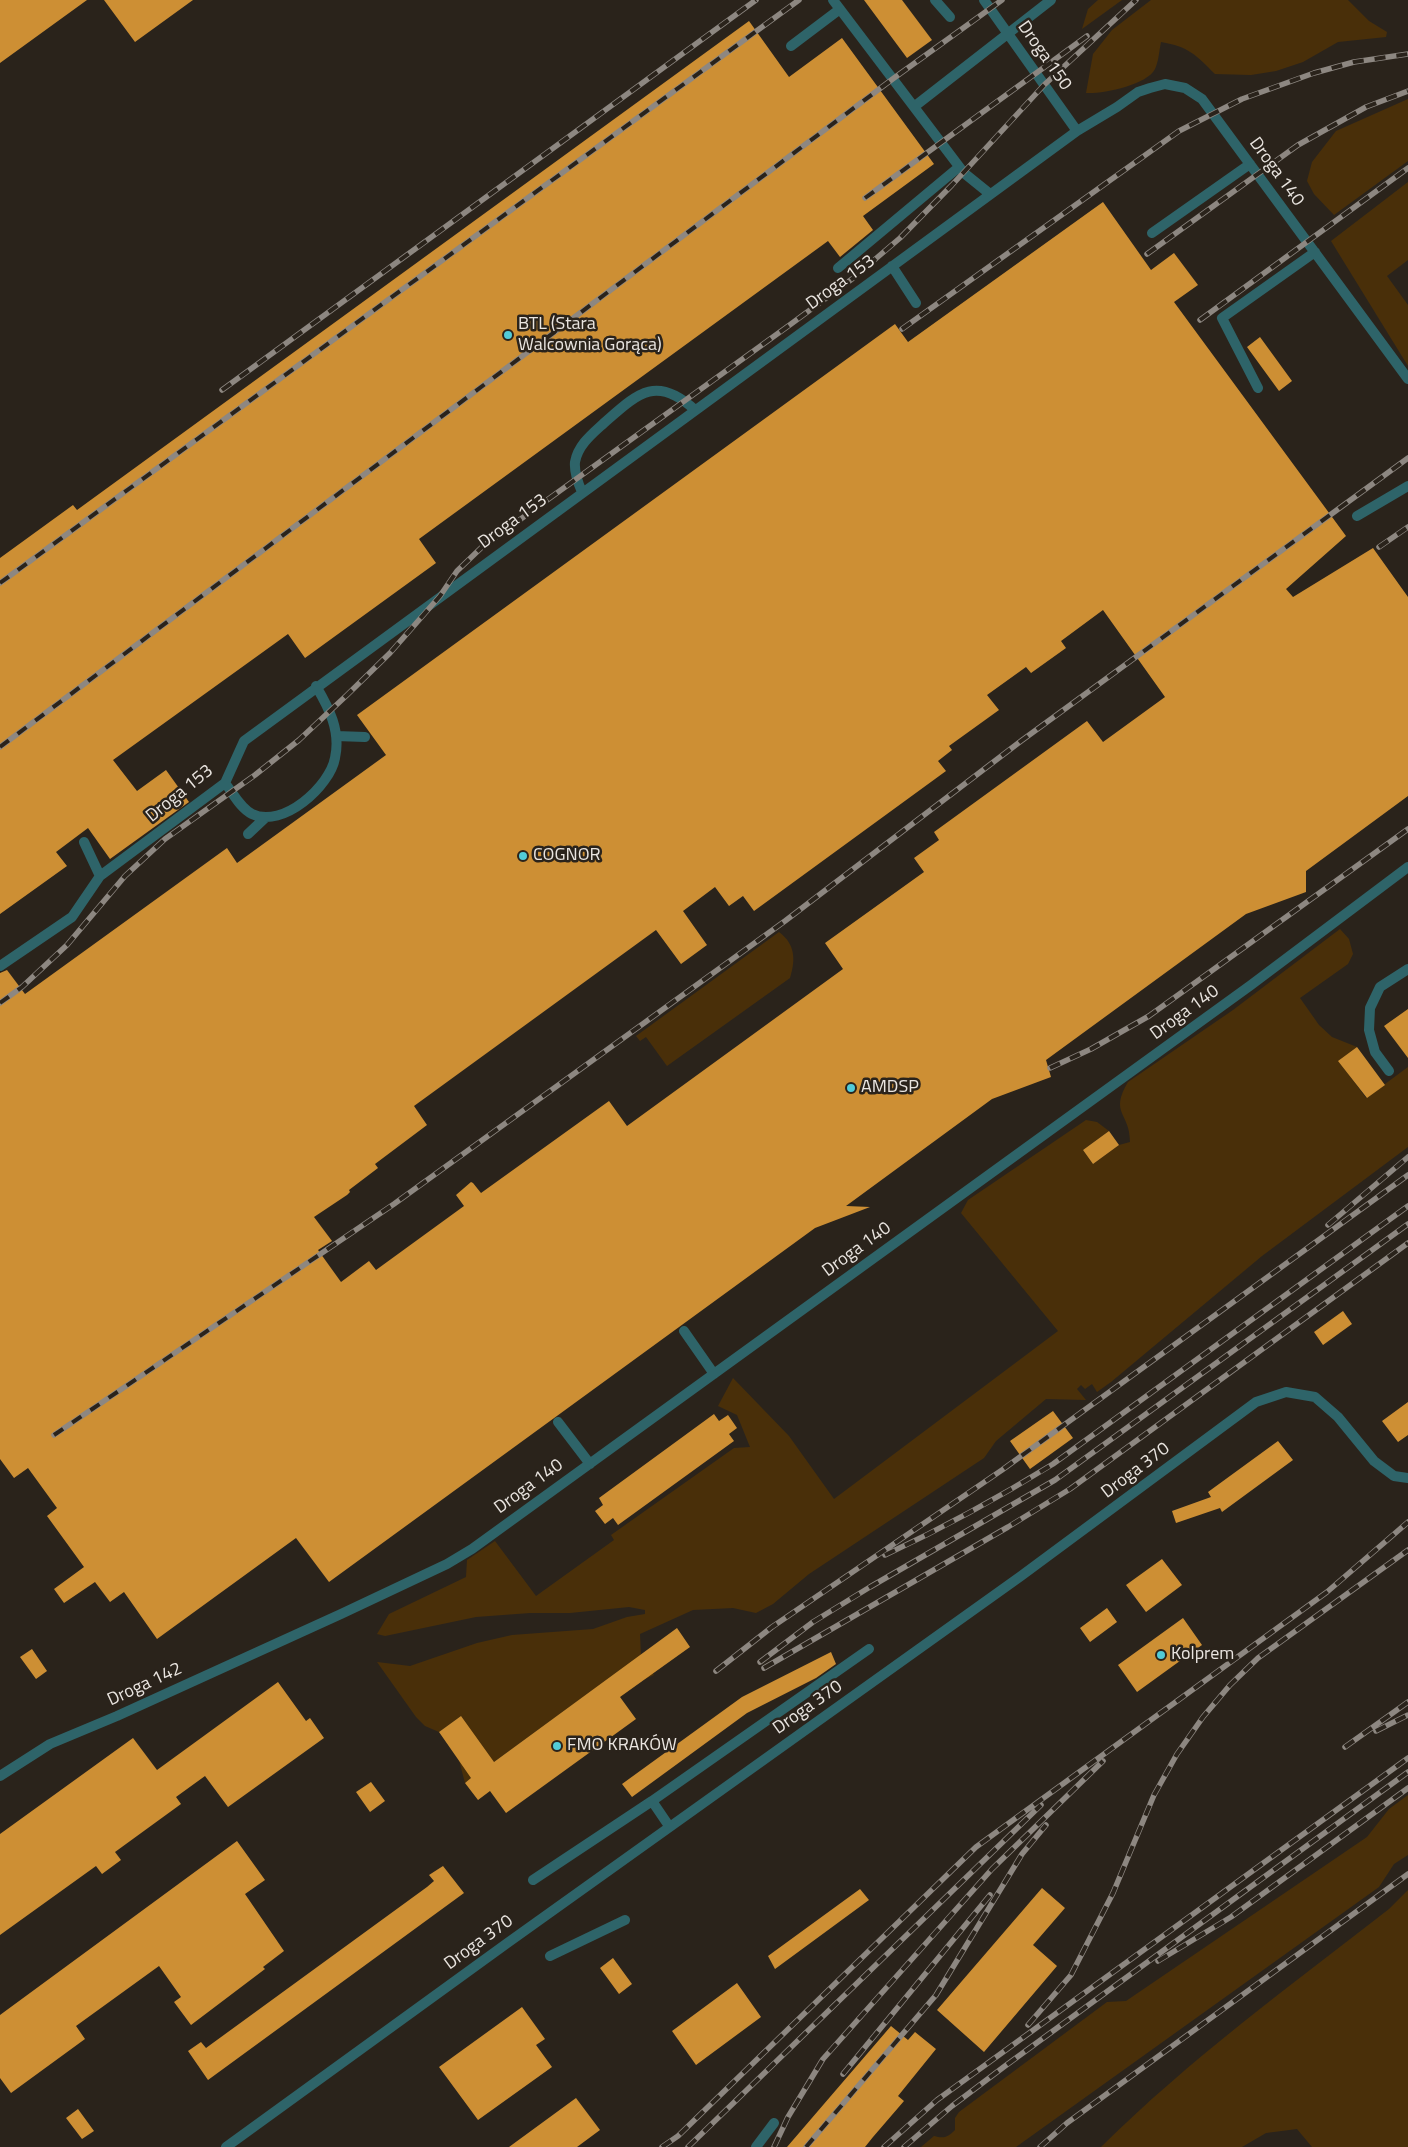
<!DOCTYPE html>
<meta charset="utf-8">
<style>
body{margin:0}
canvas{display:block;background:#2a231b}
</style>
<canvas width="1408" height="2147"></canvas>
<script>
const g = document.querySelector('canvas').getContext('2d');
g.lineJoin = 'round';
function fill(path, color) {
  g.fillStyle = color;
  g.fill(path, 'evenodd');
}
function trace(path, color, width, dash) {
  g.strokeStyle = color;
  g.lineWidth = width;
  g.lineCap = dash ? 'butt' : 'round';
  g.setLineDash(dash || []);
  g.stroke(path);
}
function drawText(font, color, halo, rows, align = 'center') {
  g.font = font + ' "Titillium Web",sans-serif';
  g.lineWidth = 5;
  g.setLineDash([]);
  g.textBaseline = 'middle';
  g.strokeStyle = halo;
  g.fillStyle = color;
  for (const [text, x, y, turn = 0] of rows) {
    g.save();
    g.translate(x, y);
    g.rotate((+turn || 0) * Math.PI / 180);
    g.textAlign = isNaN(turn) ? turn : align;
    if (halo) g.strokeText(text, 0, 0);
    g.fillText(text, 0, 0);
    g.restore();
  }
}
fill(new Path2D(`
 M1098 0H1122L1082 29 1088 9Z
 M1151 0H1348L1369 21 1387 32 1386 37 1338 42 1303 62 1276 71 1251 75 1215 74C1195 54 1189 47 1161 42 1159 51 1159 60 1155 69 1147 85 1103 94 1086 93L1093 54 1112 30Z
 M1408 99V161L1334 215 1314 194 1307 181 1312 162 1336 131Z
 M1408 182V260L1387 276 1408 305V366L1331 241Z
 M1340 929 1349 939 1353 954 1348 964 1300 998 1319 1025 1332 1037 1357 1047 1339 1061 1366 1098 1408 1067V1147L1262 1256 1111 1382 1097 1392 1092 1384 1085 1389 1081 1385 1077 1389 1086 1400 1046 1399 996 1441 984 1458 809 1574 773 1604 756 1613 733 1608 693 1610 640 1634 641 1656 654 1675 645 1679 626 1666 465 1783 459 1760 461 1716 439 1732 425 1726 416 1717 377 1662 410 1666 477 1643 512 1635 593 1629 627 1617 645 1614V1610L629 1607 570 1613H530L476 1617 385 1636 377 1634 389 1614 466 1577 467 1560 495 1541 536 1596 614 1540 611 1535 734 1448 750 1447 737 1415 718 1406 733 1378 789 1436 834 1499 1058 1331 961 1213 968 1200 1086 1120 1097 1122 1109 1131 1083 1150 1093 1164 1119 1145 1130 1142C1130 1112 1109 1114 1128 1082L1233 1010Z
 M779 932C795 944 796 959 790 978L667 1066 646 1037 640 1041 636 1036Z
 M1408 1795V1855L1394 1864 1379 1887 1016 2147H921L934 2136C944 2139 948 2137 955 2130V2118L959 2112 1107 2002 1126 2001 1367 1837 1389 1809Z
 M1408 1890V2147H1312L1297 2129 1266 2133 1242 2147H1101C1190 2059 1291 1985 1389 1909Z`), '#492f09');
fill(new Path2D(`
 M0 0H87L0 63Z
 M104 0H193L135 42Z
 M864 0H902L932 40 907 58Z
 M749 21 789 77 842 38 934 164 863 216 873 230 840 257 828 241 419 539 436 563 305 658 288 634 113 760 137 791 166 770 189 802 110 859 88 828 56 852 67 866 0 914V558L73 505 77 510Z
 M1103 202 1151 270 1174 253 1198 285 1174 302 1346 536 1286 589 1293 597 1373 548 1408 597V796L1306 871V892L1246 914 1046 1060 1051 1077 992 1099 846 1206 870 1207 815 1228 329 1582 296 1538 157 1639 124 1592 110 1602 95 1582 64 1603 54 1589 84 1567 47 1516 57 1508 28 1468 14 1478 0 1459V973L7 970 25 994 227 848 237 863 386 755 357 715 895 324 908 342ZM1103 610 1165 697 1103 742 1087 721 934 832 939 840 914 858 924 872 825 943 843 969 627 1126 609 1101 481 1193 473 1183 471 1182 456 1195 464 1206 376 1270 369 1261 341 1282 318 1250 332 1241 314 1217 347 1195 350 1192 349 1190 378 1168 375 1164 427 1125 414 1106 656 930 681 964 707 945 683 911 715 887 729 906 743 896 754 911 946 771 938 761 952 750 949 746 999 710 987 695 1026 667 1031 673 1066 648 1061 641Z
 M1260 337 1292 381 1279 391 1247 347Z
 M1408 1009V1058L1384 1026Z
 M1357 1047 1385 1085 1367 1098 1338 1061Z
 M1109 1131 1119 1145 1093 1164 1083 1150Z
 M1343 1311 1352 1324 1323 1345 1314 1332Z
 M1408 1402V1435L1398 1442 1382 1421Z
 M1053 1411 1073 1438 1030 1469 1010 1441Z
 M714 1414 719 1421 728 1415 737 1428 729 1434 734 1441 618 1525 613 1518 605 1524 595 1511 603 1505 599 1498Z
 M1278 1441 1293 1460 1222 1512 1220 1508 1176 1523 1172 1511 1211 1497 1208 1492Z
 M1162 1559 1182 1585 1146 1612 1126 1585Z
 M1107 1608 1117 1622 1090 1642 1080 1628Z
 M1183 1618 1202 1645 1137 1692 1118 1665Z
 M677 1628 690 1647 620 1697 636 1719 506 1813 490 1791 478 1800 465 1783 471 1778 439 1732 461 1716 494 1762Z
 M32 1649 47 1671 36 1679 20 1657Z
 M831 1652 836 1664 816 1678 747 1713 632 1797 622 1784 742 1697Z
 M278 1682 306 1721 310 1718 324 1738 228 1807 205 1776 176 1797 181 1804 115 1852 121 1860 102 1874 96 1866 0 1935V1834L133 1738 157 1770Z
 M371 1782 385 1801 370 1812 356 1792Z
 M237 1841 265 1880 245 1894 284 1951 263 1967 265 1969 191 2025 174 2002 181 1997 159 1966 76 2026 85 2039 11 2093 0 2078V2015Z
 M443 1866 464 1893 208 2080 188 2051 201 2042 206 2048 427 1887 434 1881 429 1875Z
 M1042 1888 1065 1908 1033 1945 1057 1966 984 2052 937 2010Z
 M860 1889 869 1900 775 1969 768 1956Z
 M613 1958 632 1984 619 1994 600 1968Z
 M737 1983 761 2017 696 2065 672 2031Z
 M522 2007 545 2039 536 2045 552 2067 478 2120 439 2067Z
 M891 2026 908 2040 915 2032 936 2049 898 2096 904 2101 873 2137 865 2147H787Z
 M576 2098 600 2130 577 2147H509Z
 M78 2109 94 2131 82 2139 66 2118Z`), '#cd8f34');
trace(new Path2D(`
 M833 0 964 173 990 194
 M935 0 950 17
 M984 0 1077 131
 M791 46 840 9
 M915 106 1051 0
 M1152 233 1250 164
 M892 266 916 303
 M838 268 959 167
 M1258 388 1222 318 1315 252
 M582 492C578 483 574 473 575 462 578 445 592 434 604 423 637 394 656 374 695 410
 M1357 516 1408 486
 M336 736 365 737
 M225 783C233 793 240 808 252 814 283 829 330 786 335 758 341 731 329 708 316 686
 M248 834 266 817
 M84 842 100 876
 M0 966 72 917 100 876 225 783 244 741 1077 131 1117 107 1138 92 1150 88 1165 84 1185 88 1202 99 1408 379
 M1389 1071 1375 1052 1369 1030 1370 1008 1380 987 1408 969
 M684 1331 714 1374
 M558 1422 590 1464
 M0 1776 50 1744 117 1716 341 1614 447 1564 472 1549 1251 985 1408 867
 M652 1801 869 1649
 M533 1880 652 1801 669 1826
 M550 1956 625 1920
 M226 2147 506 1944 1021 1576 1256 1402 1286 1392 1315 1397 1338 1417 1374 1461 1394 1476 1408 1478
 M756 2147 774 2123`), '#2e6469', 10);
const rail = new Path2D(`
 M865 198 1087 36
 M1147 254 1298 145 1366 107 1408 91
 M1200 320 1408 168
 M902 329 1179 131 1242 99 1314 73 1354 62 1408 54
 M222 390 756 0
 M1379 547 1408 527
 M0 583 799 0
 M0 747 894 78 1002 0
 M0 1003 22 987 67 945 125 876 165 839 255 775 299 740 347 695 390 653 440 596 457 571 482 547 791 324 852 279 900 238 952 185 1044 85 1136 0
 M1050 1068 1091 1049 1149 1016 1408 829
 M1328 1225 1408 1157
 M54 1435 394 1204 785 921 1021 741 1408 458
 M885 1555C943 1528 998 1498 1053 1464L1408 1206
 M760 1662 813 1622 870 1587 1055 1480 1408 1224
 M764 1668 1008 1527 1070 1489 1408 1243
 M716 1671 772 1627 1002 1470 1408 1175
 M1376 1731 1408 1715
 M1345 1747 1408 1702
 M1158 1961 1231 1917 1408 1788
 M1028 2025 1071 1975 1113 1893 1154 1795 1177 1754 1203 1717 1230 1685 1258 1658 1408 1550
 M843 2074 990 1895
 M662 2147 678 2136 976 1847 1327 1592 1408 1522
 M688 2147 1041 1805
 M774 2147 788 2117 823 2059 992 1869 1103 1761
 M806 2147 936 1995 1022 1854 1046 1825
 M884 2147 937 2100 1408 1758
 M904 2147 952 2106 1005 2066 1408 1772
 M1040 2147 1067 2123 1408 1874`);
trace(rail, '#8d8781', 5.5);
trace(rail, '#2a231b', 4, [11]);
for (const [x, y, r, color] of [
 [508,335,5,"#52cbd7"],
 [523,856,5,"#52cbd7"],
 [851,1088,5,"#52cbd7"],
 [1161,1655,5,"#52cbd7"],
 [557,1746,5,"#52cbd7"]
]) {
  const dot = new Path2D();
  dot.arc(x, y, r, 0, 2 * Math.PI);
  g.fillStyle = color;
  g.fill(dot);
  trace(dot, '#2a231b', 2);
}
drawText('18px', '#eae5e0', '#2a231b', [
 ["Droga 150",1044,56,55],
 ["Droga 140",1276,172,54],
 ["Droga 153",841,283,-36],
 ["Droga 153",513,522,-36],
 ["Droga 153",180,794,-39],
 ["Droga 140",1185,1013,-36],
 ["Droga 140",857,1250,-36],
 ["Droga 370",1136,1471,-37],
 ["Droga 140",529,1487,-36],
 ["Droga 142",145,1685,-25],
 ["Droga 370",808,1708,-35],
 ["Droga 370",479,1943,-36]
]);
drawText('18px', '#eae5e0', '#2a231b', [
 ["BTL (Stara",518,325],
 ["Walcownia Gorąca)",518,346],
 ["COGNOR",533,856],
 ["AMDSP",861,1088],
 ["Kolprem",1171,1655],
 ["FMO KRAKÓW",567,1746]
], 'left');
</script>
